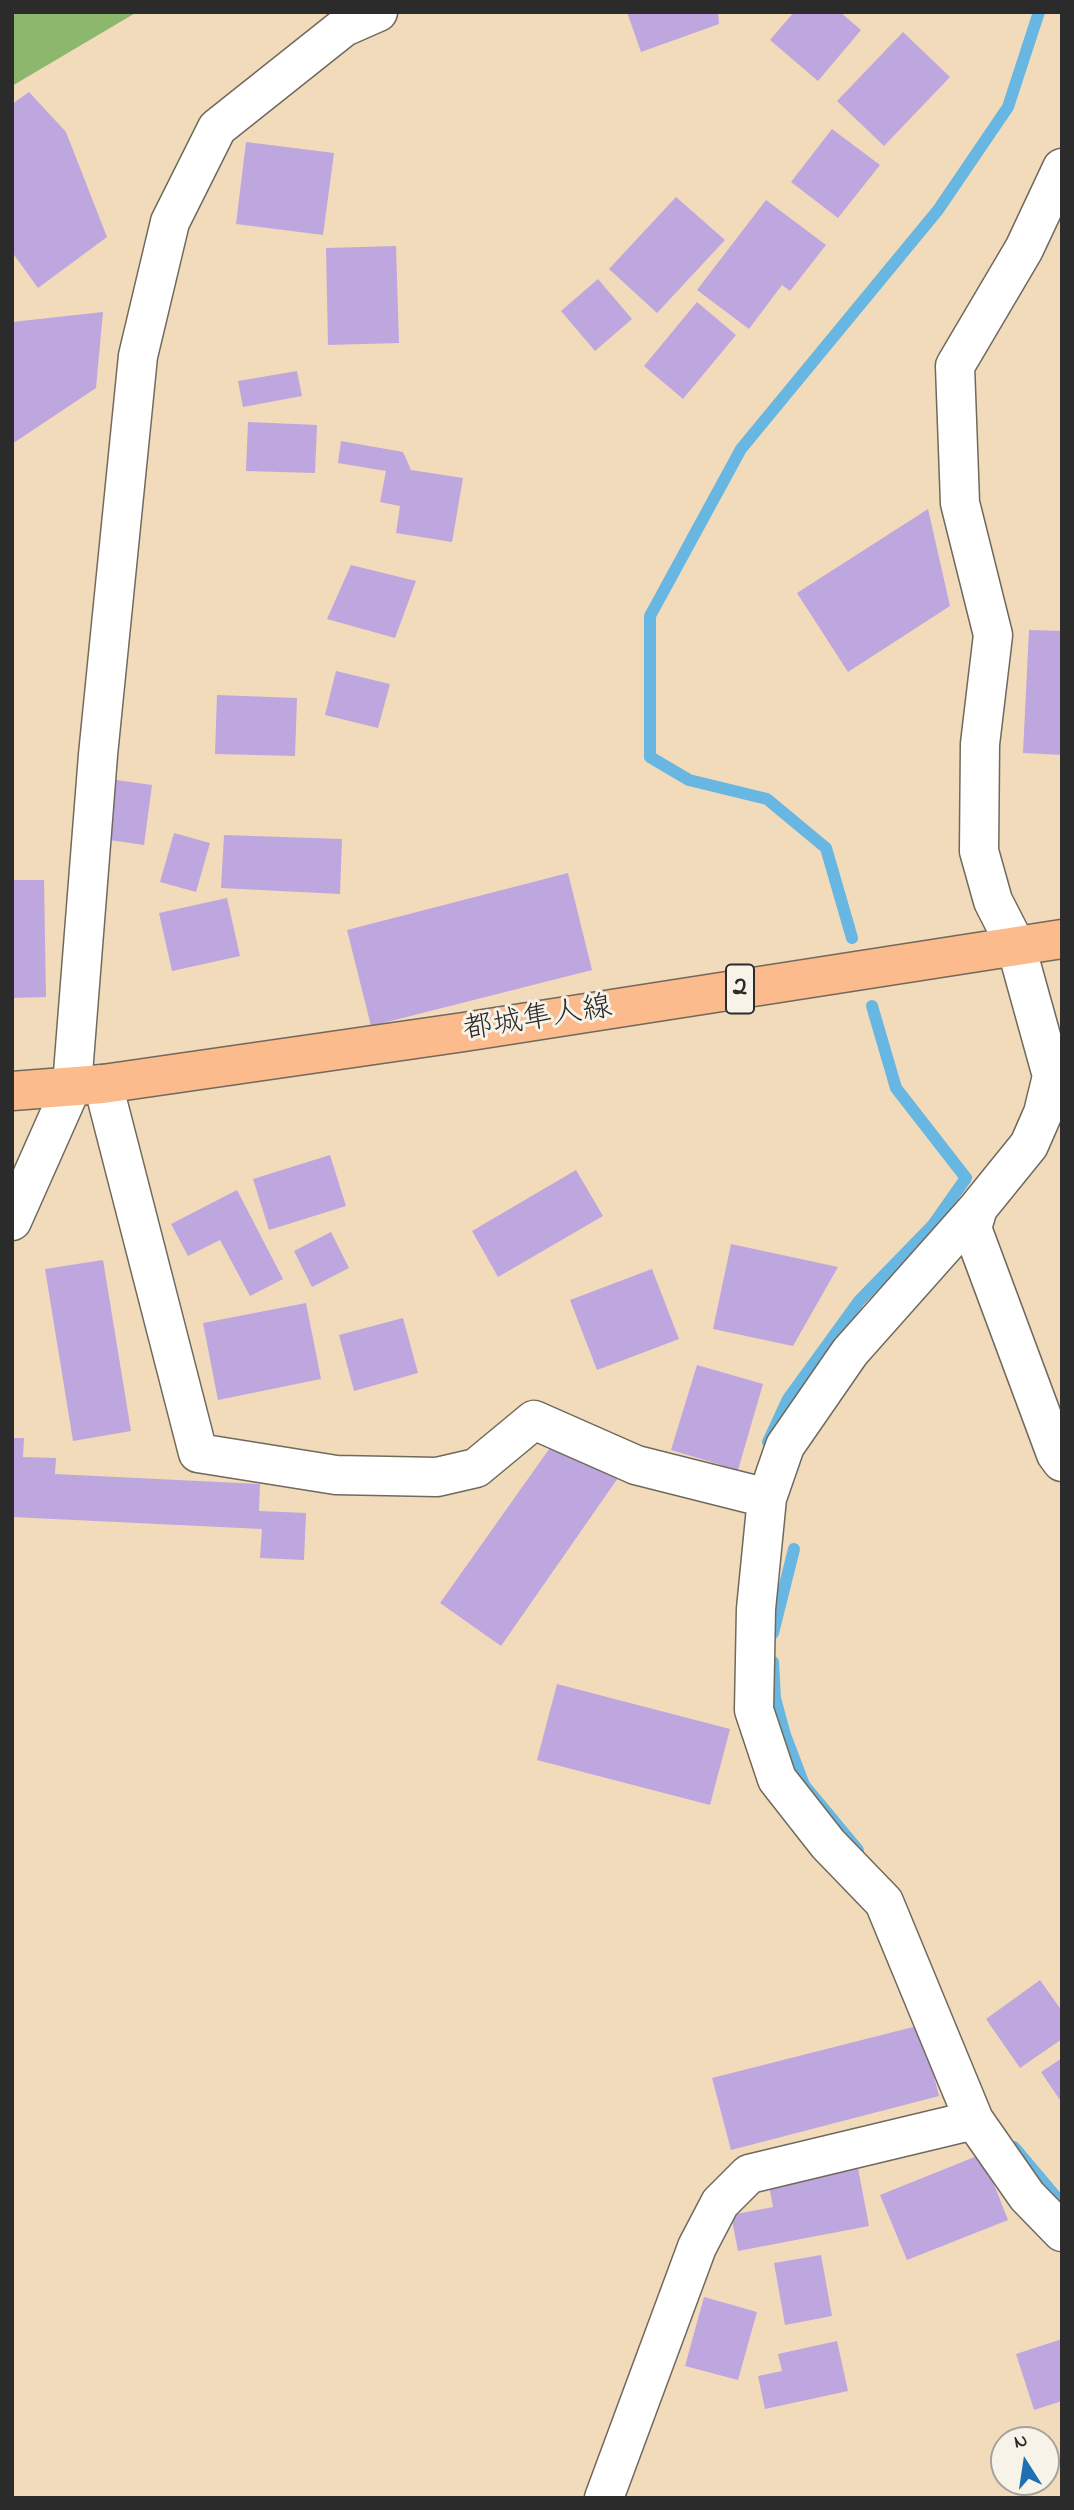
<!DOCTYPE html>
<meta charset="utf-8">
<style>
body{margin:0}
#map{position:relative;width:1074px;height:2510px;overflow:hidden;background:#f1dbbb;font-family:"Indie Flower",sans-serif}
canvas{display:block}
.frame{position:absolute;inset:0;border:14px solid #2b2b2b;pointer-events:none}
.north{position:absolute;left:990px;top:2426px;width:70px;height:70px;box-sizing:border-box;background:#f7f3e8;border:2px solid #a5a39c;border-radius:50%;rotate:348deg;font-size:19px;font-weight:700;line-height:28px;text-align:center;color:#2b2b2b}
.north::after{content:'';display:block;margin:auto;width:24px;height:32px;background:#1f6fb2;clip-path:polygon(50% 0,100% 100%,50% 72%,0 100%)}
</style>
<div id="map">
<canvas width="1074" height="2510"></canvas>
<div class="frame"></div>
<div class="north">N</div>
</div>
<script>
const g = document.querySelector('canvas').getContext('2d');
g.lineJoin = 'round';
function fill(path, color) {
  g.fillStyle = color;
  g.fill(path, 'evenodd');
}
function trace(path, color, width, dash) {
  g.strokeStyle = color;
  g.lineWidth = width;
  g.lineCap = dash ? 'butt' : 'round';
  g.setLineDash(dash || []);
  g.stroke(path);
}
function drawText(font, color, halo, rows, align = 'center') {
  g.font = font + ' "Indie Flower","Klee One",sans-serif';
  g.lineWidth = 6;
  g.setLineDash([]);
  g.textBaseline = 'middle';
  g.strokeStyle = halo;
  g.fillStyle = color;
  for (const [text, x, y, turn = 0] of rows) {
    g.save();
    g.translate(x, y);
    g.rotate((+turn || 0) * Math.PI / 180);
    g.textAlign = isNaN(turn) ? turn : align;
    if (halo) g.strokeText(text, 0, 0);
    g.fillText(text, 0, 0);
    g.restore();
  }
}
fill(new Path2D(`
 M12 12H137L12 86Z`), '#8eb76e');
trace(new Path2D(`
 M852 938 826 848 767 799 689 780 650 757V616L741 449 938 210 1008 107 1039 12
 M768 1442 788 1399 859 1301 933 1225 966 1178 896 1088 872 1006
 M773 1633 794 1549
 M773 1662 775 1698 785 1735 804 1785 858 1850
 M1014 2147 1062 2204`), '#68b6e2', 12);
fill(new Path2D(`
 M627 12H718L719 24 641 52Z
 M794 12H840L861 30 818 81 770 40Z
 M903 32 950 77 884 146 837 101Z
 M29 92 66 132 107 237 38 288 12 252V104Z
 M832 129 880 165 838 218 791 182Z
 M246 142 334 153 323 235 236 224Z
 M676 197 725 240 657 313 609 269Z
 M766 200 826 245 790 291 782 285 749 329 697 290Z
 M396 246 399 343 328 345 326 248Z
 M598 279 632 319 595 351 561 311Z
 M697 302 736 335 683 399 644 366Z
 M103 312 96 388 12 444V322Z
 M297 371 302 396 243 407 238 381Z
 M248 422 317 425 315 473 246 471Z
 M341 441 403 452 411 470 463 478 452 542 396 533 400 506 380 502 386 471 338 463Z
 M928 509 950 606 848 672 797 593Z
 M351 565 416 581 395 638 327 619Z
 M1029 630 1062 631V755L1023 753Z
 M336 671 390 684 378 728 325 715Z
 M217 695 297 698 295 756 215 754Z
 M109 779 152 785 144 845 102 839Z
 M174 833 210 843 196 892 160 882Z
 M224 835 342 839 340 894 221 888Z
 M568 873 592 970 371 1026 347 930Z
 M12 880H44L46 997 12 998Z
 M227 898 240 956 172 971 159 913Z
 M330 1155 346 1206 269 1230 253 1179Z
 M576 1170 603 1216 498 1277 472 1231Z
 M237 1190 283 1279 250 1296 220 1240 188 1256 171 1224Z
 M331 1232 349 1268 312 1287 294 1251Z
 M731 1244 838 1267 793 1346 713 1329Z
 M103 1260 131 1431 73 1441 45 1269Z
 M652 1269 679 1339 597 1370 570 1300Z
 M306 1303 321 1379 218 1400 203 1323Z
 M403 1318 418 1373 354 1391 339 1335Z
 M697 1365 763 1384 738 1470 671 1450Z
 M12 1438H24L23 1457 56 1458 55 1474 260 1484 259 1511 306 1513 304 1560 260 1558 262 1529 12 1517Z
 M552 1445 627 1465 501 1646 440 1603Z
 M557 1684 730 1729 710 1805 537 1760Z
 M1040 1980 1062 2011V2039L1020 2068 986 2019Z
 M921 2025 939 2096 731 2150 712 2078Z
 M1062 2058V2103L1041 2072Z
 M982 2154 1008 2220 907 2260 880 2195Z
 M857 2163 869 2226 738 2251 731 2215 773 2207 768 2180Z
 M821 2255 832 2316 785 2325 774 2263Z
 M704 2297 757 2312 738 2380 685 2366Z
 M1062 2339V2401L1034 2410 1016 2354Z
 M837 2341 848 2391 765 2409 758 2376 782 2371 778 2354Z`), '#bea7de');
const minor = new Path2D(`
 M1062 168 1024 249 955 366 960 503 993 635 980 744 979 851 993 901 1016 946 1052 1076 1043 1113 1029 1145 978 1208 850 1352 785 1446 767 1498 756 1609 754 1710 777 1779 828 1844 884 1902 974 2120 1027 2196 1062 2232
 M103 1084 198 1453 336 1475 437 1477 476 1468 534 1420 636 1465 767 1498
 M978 1208 972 1228 1056 1454 1062 1462
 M12 1221 72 1086 98 755 138 356 170 222 217 128 344 27 378 12
 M604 2498 697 2247 720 2203 749 2174 974 2120`);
const primary = new Path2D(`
 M12 1091 103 1084 464 1032 1062 939`);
trace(minor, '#70695d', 41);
trace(primary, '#70695d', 41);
trace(minor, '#fff', 38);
trace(primary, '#fbbb8c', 38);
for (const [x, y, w] of [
 [740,989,28]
]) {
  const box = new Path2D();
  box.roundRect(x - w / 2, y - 24.5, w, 49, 5);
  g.fillStyle = '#f7f3e8';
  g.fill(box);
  trace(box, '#2b2b2b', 2);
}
drawText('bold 28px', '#2b2b2b', null, [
 ["2",740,989]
]);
drawText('30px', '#2b2b2b', '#f7f3e8', [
 ["都城隼人線",538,1021,-9]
]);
</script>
